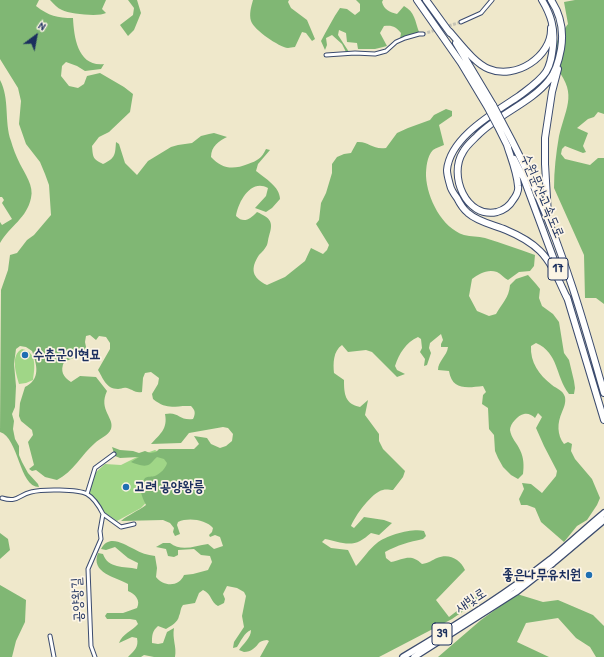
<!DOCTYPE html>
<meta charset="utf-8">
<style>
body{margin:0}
#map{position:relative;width:604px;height:657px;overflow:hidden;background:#efe8cb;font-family:"Patrick Hand",sans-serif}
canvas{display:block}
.north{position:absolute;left:16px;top:16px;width:40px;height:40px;-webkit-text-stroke:3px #fcf5e5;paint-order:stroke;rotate:32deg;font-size:11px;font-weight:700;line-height:16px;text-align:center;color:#1b2f5e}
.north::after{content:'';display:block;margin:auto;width:14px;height:18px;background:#1b2f5e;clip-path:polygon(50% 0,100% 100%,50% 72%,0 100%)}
</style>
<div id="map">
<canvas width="604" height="657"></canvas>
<div class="north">N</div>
</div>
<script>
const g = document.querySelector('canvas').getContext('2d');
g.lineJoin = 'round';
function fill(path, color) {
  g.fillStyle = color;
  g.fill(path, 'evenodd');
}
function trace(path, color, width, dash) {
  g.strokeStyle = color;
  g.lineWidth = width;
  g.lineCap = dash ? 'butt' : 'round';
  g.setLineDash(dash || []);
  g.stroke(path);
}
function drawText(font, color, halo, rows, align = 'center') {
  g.font = font + ' "Patrick Hand","Poor Story",sans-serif';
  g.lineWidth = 3.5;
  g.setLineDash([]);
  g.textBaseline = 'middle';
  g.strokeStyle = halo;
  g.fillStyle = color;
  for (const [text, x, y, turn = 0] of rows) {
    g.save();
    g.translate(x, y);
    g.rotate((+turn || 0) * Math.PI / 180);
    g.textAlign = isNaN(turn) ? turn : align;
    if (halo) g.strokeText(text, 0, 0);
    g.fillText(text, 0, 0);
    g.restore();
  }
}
fill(new Path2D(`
 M22 349C37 352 35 367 33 380L26 383 19 384C16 373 10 355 22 349Z
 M155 450 170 459 160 488 141 508 117 521 101 510 89 495 94 474 105 464 121 465 141 455Z`), '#a0d687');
fill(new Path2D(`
 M0 0H39L36 6C49 16 57 18 73 18 74 38 78 67 104 64L101 69 85 71 77 66 66 62 62 66 61 76 69 86 78 88 84 84 87 76 100 73 124 87 133 94 130 112 109 132 99 137 92 146C93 158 93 159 103 164 116 158 115 154 116 142L119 144 125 163 137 175 148 161 171 147 178 145 192 143 201 136 209 134 214 133 227 137C219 141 211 146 211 157 222 169 233 170 248 164 257 161 262 158 266 149L270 150 258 164 256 171C265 178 280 187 280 199L272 208 266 212 255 208 266 196 268 188C251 178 238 202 236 216 244 224 250 219 257 212 270 218 274 221 269 236 268 239 268 242 267 245 265 249 262 252 259 255 250 269 252 278 267 285L285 277 305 261 311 248 323 254 327 250 329 245 316 224 319 220 321 203 326 193 332 173V164L337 157 344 154 351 153 357 142C369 141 372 150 386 148L397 133 408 128 430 120 434 115 446 109 452 111V116L439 125 444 145C441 146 436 148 433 150 427 156 426 168 426 176 427 198 442 228 464 235 471 237 478 236 485 238 502 243 518 249 535 255L534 266 530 271 519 272 508 280C504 278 501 274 497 272 487 269 479 274 472 279L469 296 477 311 489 316 496 314C502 303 509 298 510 285L516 279 528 275 536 284 540 289 539 298 542 306 553 314 559 322 564 353 569 360 574 381 575 388 574 394H569C555 376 559 353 536 343L531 346C530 362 539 375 552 385 557 389 563 390 565 397 566 403 564 407 562 412 557 423 557 435 564 444L568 442 572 444 571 451 575 459 592 479 600 498 597 505 587 520 577 526 564 542 541 522 535 508 527 505H521L519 499 524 489 522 483 531 484 542 493 556 476 557 471 544 446 536 428 542 417 538 413 535 418C532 415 528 413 524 414 518 415 510 424 510 430 511 438 517 443 520 450 524 458 524 466 523 474L518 479 511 475 503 467 498 458 495 451 494 435 489 429 488 408 482 404 483 395 486 392 483 386C466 388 452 390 449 371L438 370C438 361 447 356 448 347H441V344L443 340 441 334 430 343 429 348 431 353 427 365 424 366 425 359 420 352 422 348 421 339 418 337C406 342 399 354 395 366L397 370 405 374 397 377 372 352 366 350 348 352 342 345C333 351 333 364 334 373L344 380C344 394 345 404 360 407L368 400 365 415 379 434V441L383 449 405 471 403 477 393 490C390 490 386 489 383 490 372 492 355 516 351 526L354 528 364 517 384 520 392 523 379 535 371 533C367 536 364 539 360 541 349 547 336 541 325 539L322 542 331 548 348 550 356 566C363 559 369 549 377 543 387 535 413 528 424 531L426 536 423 539C409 542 398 545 385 552L386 558 391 562C404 559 411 553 422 564 429 563 432 560 437 558 449 553 460 559 465 570L436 600 449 617 482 592 485 596 452 619 379 657H260L269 641 267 640C257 641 260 644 253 649 251 651 247 652 244 652L239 650C243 644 251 638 251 630 244 633 241 641 237 647L233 648 234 642 244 627 242 616 246 596 244 592 237 588 227 586 223 594 225 599 224 603 218 606C211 603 212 594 203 590L199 593 195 603 183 605C180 609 181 612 179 616 178 622 171 626 166 629L158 626C152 631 152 636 152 643L158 644 163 643 167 632 174 628C172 639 177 647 175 657H154L144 655 141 657H128C134 651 139 647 137 638L132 637 119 643C122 634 132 631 138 624L136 620 130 619H107L105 616 107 613H123L137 608C141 600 135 594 128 591V584C116 577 90 573 98 553L103 554C108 569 124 566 137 569L138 563 128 558 115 547 106 550 101 549C109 534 123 544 134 549 141 553 147 555 155 556L157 568 156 577C164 587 179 587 184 575L193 574 208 570 212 562 210 556 201 555 194 549 178 550V555L174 557 168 556 166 549 156 547 163 543H170C181 552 195 546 208 544L214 549 223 546 220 537 215 535 210 537 209 535 212 532 213 528C206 520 189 517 178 522L177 525 180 534 175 536 173 532 174 528 170 523 163 520 121 521C128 515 138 511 146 505 141 495 138 488 145 478 148 476 152 477 155 476 160 474 166 468 167 463L164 459 157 457C154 459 153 462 150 464 145 468 136 464 131 462L139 457 120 458 115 456 112 447 120 450 133 451 139 453 145 451 150 453 156 452 159 449H194L199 444 194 436 207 438 211 444 220 448 226 446 232 441 233 434 228 428 223 427 189 433 181 443 151 444C160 434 168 429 165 414 179 411 179 421 193 419 196 413 195 410 191 406 174 405 168 411 153 399L152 394 158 384 159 378 151 372 145 373 143 378 142 392C134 393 134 390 127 388 123 387 121 389 118 389 106 389 103 378 98 370L110 349V343L106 337 99 336 96 340 90 335 86 336 85 342 87 352 64 362C60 371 63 377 71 382L80 376 96 377 107 391C98 410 115 418 111 429 108 436 100 438 95 443 82 454 73 472 57 480L45 477 36 470 32 471 29 469 34 465 28 442 33 435 32 430 21 421 19 416 20 403 25 387C41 379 37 365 32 351L26 347 20 346 16 349 14 364 16 386 15 407 12 414 14 421 13 429 15 439 19 446V455L22 462 28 473 38 484 39 487C19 487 19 438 0 432L1 290 8 270 10 255 17 253 27 240 34 235 51 215 49 185 45 174 40 162 26 144 19 124 21 101 18 88 0 59Z
 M50 0H106L102 9 106 13C99 17 70 14 62 10 57 8 54 4 50 0Z
 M128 0H137L141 13 134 30 128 36 120 25 133 15 134 8Z
 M253 0H289L288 2 291 8 307 20 315 39 312 41 306 33 302 32 295 47C292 47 290 48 288 48 279 47 254 30 251 21 249 14 251 7 253 0Z
 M356 0H383L382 2C384 10 390 12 397 14L404 6C415 12 415 21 419 32L400 39 401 33C396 27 393 25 384 26L380 33 387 46 375 49H358L357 43 347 42 346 33 339 30 338 35 349 52H346L342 44 332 35 326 38 327 45 325 50 321 41C327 30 333 18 340 8L347 9 355 15 360 11V4Z
 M575 0H604V114L598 112 594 117 588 119 577 128 588 133 583 146 586 152 583 153 565 146 562 149 561 154 565 159 590 165 598 158H604V304L596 298H585L584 255 554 188C554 171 556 153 559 136 567 104 578 93 553 64L557 55C553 42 561 34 568 24L564 2Z
 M0 80C10 99 4 121 11 141 13 148 16 156 20 164 25 174 34 186 31 198 27 218 10 226 0 243V222L2 225 12 219 2 203 4 200 2 197H0Z
 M0 533 8 539 10 550 0 559Z
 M0 585 26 600 25 622 16 641 12 657H0Z
 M517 594 543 602 558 600 593 615 604 626V657H596L590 647 576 638 558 618 526 623 517 642 549 657H438L481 620Z`), '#80b774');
trace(new Path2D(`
 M423 34 461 22`), '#c5c3b5', 3, [3, 1.5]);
const minor = new Path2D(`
 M461 22 481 13 492 0
 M326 55 355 53 375 54 386 51 396 42 405 38 419 34H423
 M87 494 95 468 114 454
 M2 498C18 503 18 495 31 492 42 489 78 489 87 494 94 498 100 508 103 514L100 531 101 539 88 569 91 646 95 657
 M103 514 121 527 134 524
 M50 636 54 657`);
const trunk = new Path2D(`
 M403 657C454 627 504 596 551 559 569 544 586 528 604 513
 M414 657 516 592 553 563 604 520`);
const motorway = new Path2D(`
 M417 0 461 63 488 108
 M426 0 450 33
 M542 0C551 15 555 28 553 46 552 55 551 64 546 72 539 82 528 89 519 96 494 113 450 137 447 170 447 175 449 181 450 185 451 190 454 194 457 198 460 204 463 209 468 213 478 222 494 225 506 230 518 235 531 242 540 251 553 264 560 284 568 300
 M449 31C460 43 474 63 489 69 515 80 552 57 551 28
 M456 43 493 105
 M502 122C515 146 527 170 538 196 566 259 585 327 604 393
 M497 125 508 147
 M507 145C511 158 517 172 518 186 519 191 516 196 513 200 509 207 504 210 497 212 466 219 448 175 463 152 466 146 472 141 477 136 498 114 531 103 549 80 556 72 559 60 561 49 564 31 561 15 551 0
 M514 159 524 179 560 276
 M548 215 545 164V138L552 92 558 69
 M567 297 604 420`);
trace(minor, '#3b4b6e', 5);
trace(trunk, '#3b4b6e', 8);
trace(motorway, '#3b4b6e', 8);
trace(minor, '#fff', 3);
trace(trunk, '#fff', 5.5);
trace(motorway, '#fff', 6);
const motorwayBridge = new Path2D(`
 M493 105 502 122
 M488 108 497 125`);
trace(motorwayBridge, '#3b4b6e', 8, []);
trace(motorwayBridge, '#fff', 6);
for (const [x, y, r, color] of [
 [25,355,4,"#1f6fb2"],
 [126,487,4,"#1f6fb2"],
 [589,575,4,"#1f6fb2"]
]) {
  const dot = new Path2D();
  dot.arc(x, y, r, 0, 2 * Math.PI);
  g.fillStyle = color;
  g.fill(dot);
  trace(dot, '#fcf5e5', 1.5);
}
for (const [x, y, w] of [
 [558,269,20],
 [442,634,20]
]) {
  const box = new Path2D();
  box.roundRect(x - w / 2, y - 11, w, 22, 3);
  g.fillStyle = '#fcf5e5';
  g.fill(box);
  trace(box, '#1b2f5e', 1);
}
drawText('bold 13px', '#1b2f5e', null, [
 ["17",558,269],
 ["39",442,634]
]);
drawText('14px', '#1b2f5e', '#fcf5e5', [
 ["수원문산고속도로",542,196,67],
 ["공양왕길",78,600,-93],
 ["새빛로",471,601,-33]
]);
drawText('bold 14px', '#1b2f5e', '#fcf5e5', [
 ["수춘군이현묘",33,355],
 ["고려 공양왕릉",134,487],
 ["좋은나무유치원",581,575,"right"]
], 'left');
</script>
